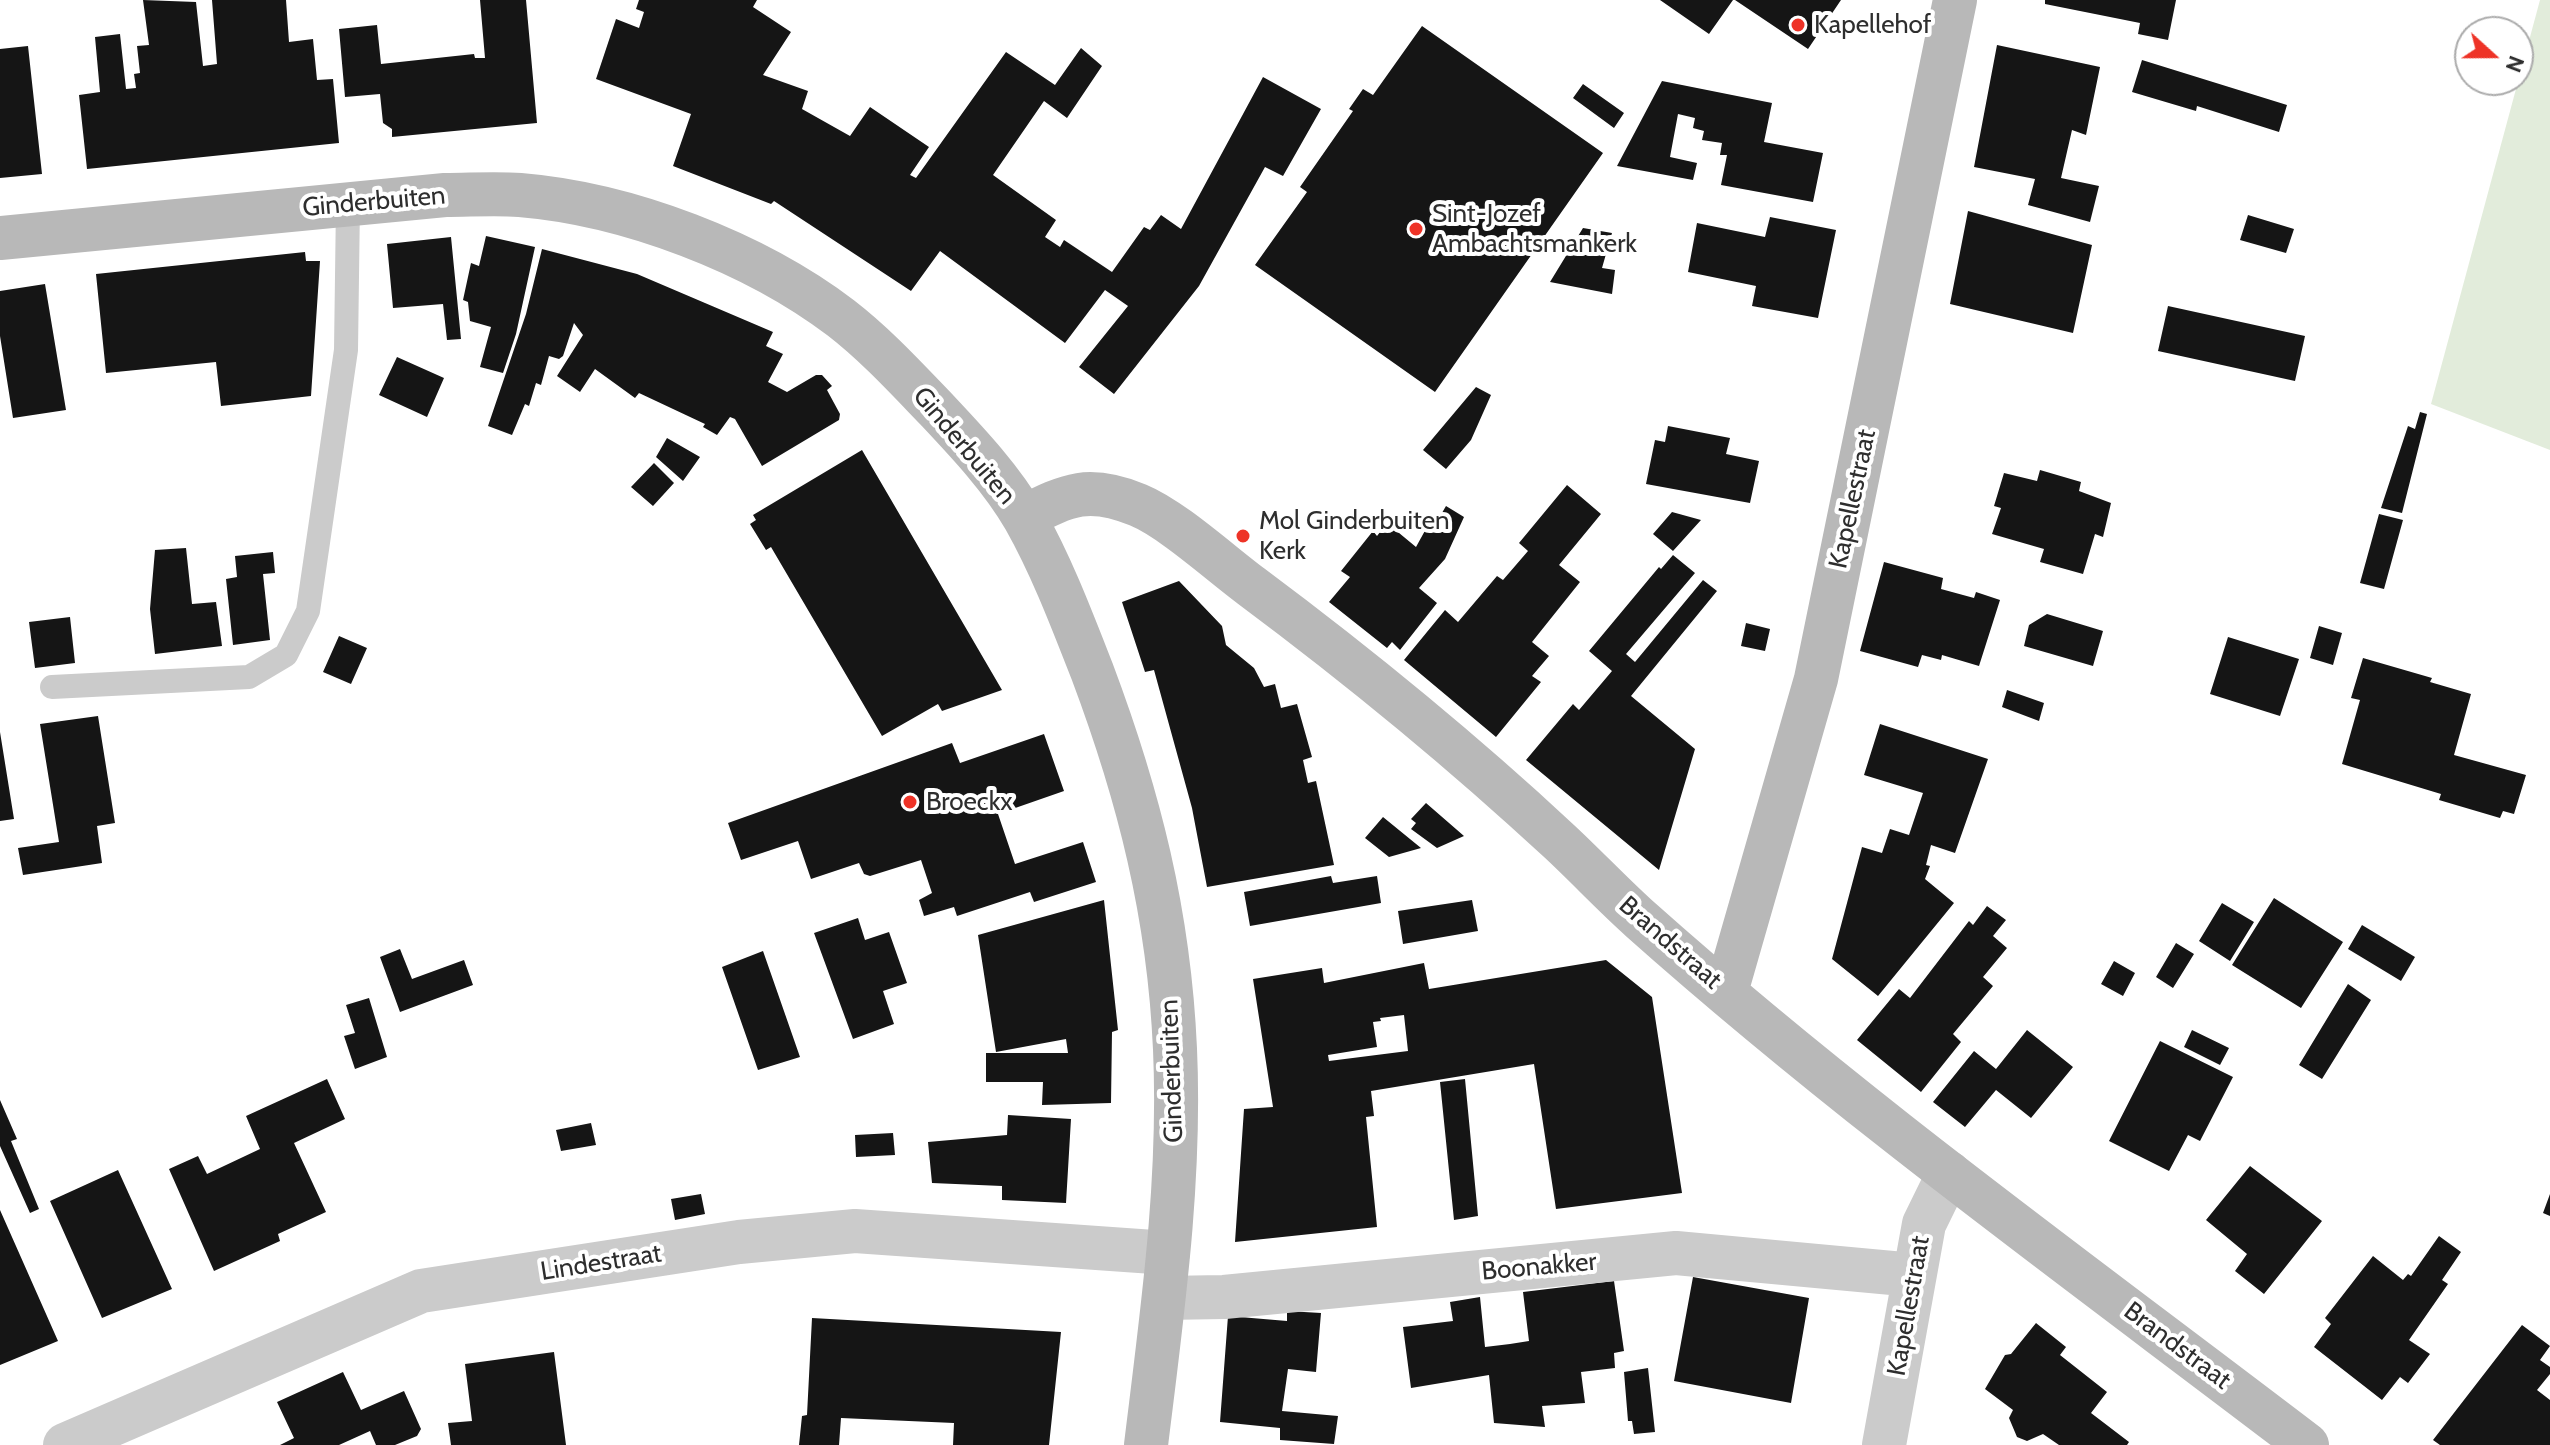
<!DOCTYPE html>
<style>
body{margin:0}
#map{position:relative;width:2550px;height:1445px;overflow:hidden;background:#fff;font-family:Cabin,sans-serif}
canvas{display:block}
.north{position:absolute;left:2454px;top:16px;width:80px;height:80px;box-sizing:border-box;background:#fff;border:2px solid #ababab;border-radius:50%;rotate:111deg;font-size:22px;font-weight:700;line-height:32px;text-align:center;color:#2e2e2e}
.north::after{content:'';display:block;margin:auto;width:28px;height:36px;background:#ee3327;clip-path:polygon(50% 0,100% 100%,50% 72%,0 100%)}
</style>
<div id="map">
<canvas width="2550" height="1445"></canvas>
<div class="north">N</div>
</div>
<script>
const g = document.querySelector('canvas').getContext('2d');
g.lineJoin = 'round';
function fill(path, color) {
  g.fillStyle = color;
  g.fill(path, 'evenodd');
}
function trace(path, color, width, dash) {
  g.strokeStyle = color;
  g.lineWidth = width;
  g.lineCap = dash ? 'butt' : 'round';
  g.setLineDash(dash || []);
  g.stroke(path);
}
function drawText(font, color, halo, rows, align = 'center') {
  g.font = font + ' Cabin,sans-serif';
  g.lineWidth = 8;
  g.setLineDash([]);
  g.textBaseline = 'middle';
  g.strokeStyle = halo;
  g.fillStyle = color;
  for (const [text, x, y, turn = 0] of rows) {
    g.save();
    g.translate(x, y);
    g.rotate((+turn || 0) * Math.PI / 180);
    g.textAlign = isNaN(turn) ? turn : align;
    if (halo) g.strokeText(text, 0, 0);
    g.fillText(text, 0, 0);
    g.restore();
  }
}
fill(new Path2D(`
 M2540 0H2550V450L2431 404Z`), '#e2ecdb');
fill(new Path2D(`
 M143 0 196 2 203 66 217 64 212 0H286L289 42 313 39 317 80 333 79 339 143 87 169 79 95 100 92 95 37 120 34 126 89 136 88 134 74 140 73 137 46 149 45Z
 M480 0H526L537 123 392 137V129L383 123 380 94 345 97 339 29 377 25 381 64 474 54 475 58H485Z
 M639 0H757L753 7 791 32 763 75 808 91 802 109 850 136 870 107 929 147 910 175 916 178 1006 52 1055 85 1081 48 1102 66 1067 118 1044 101 993 175 1056 220 1045 237 1060 247 1064 240 1112 272 1144 227 1150 230 1161 215 1181 229 1263 77 1321 109 1283 176 1265 167 1199 286 1114 394 1079 367 1128 306 1105 290 1065 343 940 251 911 291 774 201 771 204 673 166 691 114 596 79 616 19 639 28 644 12 636 9Z
 M1660 0H1733L1709 34Z
 M1735 0H1841L1808 49Z
 M2045 0H2176L2168 40 2138 34 2140 23 2045 4Z
 M1422 26 1603 153 1435 392 1255 265 1307 192 1300 187 1353 111 1349 109 1363 89 1373 95Z
 M1997 45 2100 67 2086 135 2072 130 2061 178 2099 186 2090 222 2028 205 2035 179 1974 167Z
 M28 46 42 174 0 178V49Z
 M2142 60 2287 105 2279 132 2197 106 2196 111 2132 92Z
 M1662 81 1772 103 1764 142 1823 153 1813 202 1721 185 1727 155H1720L1722 143 1702 140 1704 131 1693 128 1695 118 1678 114 1670 157 1697 163 1693 180 1617 166Z
 M1583 84 1624 113 1614 128 1573 98Z
 M1968 211 2092 245 2073 333 1950 304Z
 M2248 215 2294 229 2286 253 2240 240Z
 M1770 217 1836 230 1818 318 1752 306 1756 286 1688 272 1697 223 1765 237Z
 M1583 228 1612 233 1602 268 1615 270 1612 294 1550 282Z
 M486 236 535 247 516 334 503 373 480 367 491 327 470 321 468 302 463 300 471 263 479 266Z
 M451 237 461 339 447 340 443 304 393 308 387 244Z
 M542 249 637 274 773 332 766 346 783 354 768 382 787 392 816 375H822L832 386 827 390 840 414 839 420 762 466 735 419 730 417 717 435 703 427 705 424 639 393 635 398 595 369 580 392 557 376 583 335 574 323 563 356 559 359 549 356 541 385 536 383 529 406 525 404 512 435 488 426 526 314Z
 M305 252 306 261H320L311 396 221 406 216 362 106 373 96 274Z
 M45 284 66 410 13 418 0 336V291Z
 M2168 306 2305 336 2295 381 2158 351Z
 M397 357 444 378 427 417 379 395Z
 M1476 387 1491 395 1471 440 1446 469 1423 450Z
 M2420 412 2427 414 2402 513 2381 508 2408 426 2415 429Z
 M1668 426 1730 438 1726 454 1759 461 1750 503 1646 484 1655 440 1665 442Z
 M667 438 700 457 683 481 656 457Z
 M862 450 1002 690 942 711 938 704 882 736 771 547 766 550 750 524 756 520 753 515Z
 M654 463 674 483 653 506 631 487Z
 M2040 470 2081 482 2079 491 2111 503 2103 537 2095 534 2083 574 2040 562 2044 549 1992 534 2001 508 1994 506 2004 473 2037 481Z
 M1567 485 1601 514 1559 565 1580 582 1532 642 1549 656 1532 676 1541 682 1496 737 1404 660 1445 610 1458 622 1497 576 1503 580 1528 551 1519 543Z
 M1446 506 1464 517 1445 559 1419 588 1437 603 1400 650 1392 642 1387 648 1329 602 1350 577 1341 571 1373 531 1377 536 1387 523 1416 547 1427 527 1432 530Z
 M1672 512 1701 520 1673 551 1653 534Z
 M2379 514 2403 520 2384 589 2360 583Z
 M186 548 192 604 216 602 222 646 155 654 150 609 155 550Z
 M273 552 275 573 263 574 270 640 233 645 226 579 237 577 235 556Z
 M1673 555 1695 573 1626 654 1635 662 1703 580 1717 591 1631 696 1695 749 1659 870 1526 760 1573 704 1579 710 1612 671 1589 651 1659 567 1661 569Z
 M1884 562 1943 578 1941 589 1974 598 1976 592 2000 600 1979 666 1942 655 1941 660 1922 655 1918 667 1860 651Z
 M1179 581 1222 626 1226 645 1254 668 1264 687 1275 684 1281 708 1297 704 1312 757 1303 760 1308 783 1316 781 1334 865 1207 887 1192 808 1154 670 1145 672 1122 602Z
 M2047 614 2103 631 2093 666 2024 646 2029 625Z
 M70 617 75 663 35 668 29 622Z
 M1746 623 1770 629 1765 651 1741 646Z
 M2319 626 2342 633 2333 665 2310 658Z
 M339 636 367 648 351 684 323 672Z
 M2228 637 2299 659 2280 716 2210 694Z
 M2363 658 2432 678 2430 682 2471 694 2454 755 2526 775 2514 814 2503 811 2500 818 2439 800 2441 794 2342 764 2360 700 2351 698Z
 M2007 690 2044 703 2039 721 2002 707Z
 M98 716 115 823 97 826 102 863 23 875 18 848 59 842 40 724Z
 M1880 724 1988 759 1955 853 1931 845 1926 865 1930 866 1925 879 1954 903 1878 996 1832 959 1862 847 1882 853 1890 829 1909 835 1923 793 1864 775Z
 M0 732 14 819 0 821Z
 M1044 734 1064 791 998 814 1015 864 1083 842 1096 882 1034 902 1030 892 957 916 954 907 924 916 919 900 932 893 921 860 870 876 864 874 859 863 811 879 798 841 741 860 728 823 952 743 960 763Z
 M1426 803 1464 836 1437 848 1411 829 1416 823 1411 819Z
 M1383 817 1421 848 1389 857 1365 838Z
 M1331 876 1333 883 1377 876 1381 903 1250 926 1244 892Z
 M2274 898 2343 942 2301 1008 2232 965Z
 M1104 900 1118 1030 1112 1032 1111 1103 1042 1105 1043 1082H986V1053H1068L1066 1039 996 1052 978 935Z
 M1472 900 1478 931 1403 944 1398 911Z
 M2222 903 2254 922 2230 961 2199 941Z
 M1987 906 2006 920 1993 936 2007 948 1983 977 1993 986 1953 1034 1961 1042 1921 1092 1857 1040 1899 989 1910 998 1969 921 1973 925Z
 M858 918 865 940 889 932 907 983 883 991 894 1024 853 1039 814 933Z
 M2362 925 2415 957 2401 981 2348 949Z
 M2176 943 2194 954 2173 988 2156 977Z
 M400 949 412 979 464 960 473 985 400 1012 380 957Z
 M763 951 800 1057 758 1070 722 967Z
 M1606 960 1652 997 1682 1193 1556 1209 1534 1064 1371 1091 1374 1116 1366 1117 1377 1227 1235 1242 1244 1109 1273 1107 1253 979 1322 968 1324 983 1424 963 1429 989ZM1404 1015 1408 1051 1329 1061 1328 1055 1377 1047 1373 1022 1381 1021 1380 1018Z
 M2114 961 2135 973 2123 996 2101 984Z
 M2348 984 2371 1000 2322 1079 2299 1065Z
 M369 998 387 1057 355 1069 344 1036 355 1033 346 1005Z
 M2027 1030 2073 1067 2031 1118 1996 1090 1965 1127 1933 1102 1974 1051 1996 1069Z
 M2192 1030 2229 1048 2220 1065 2184 1047Z
 M2160 1041 2233 1077 2200 1141 2188 1135 2169 1171 2109 1141Z
 M327 1079 345 1119 294 1143 326 1212 278 1234 280 1241 214 1271 169 1169 198 1156 207 1174 260 1149 246 1116Z
 M1465 1079 1478 1216 1454 1220 1440 1082Z
 M0 1100 17 1139 11 1141 39 1209 30 1213 0 1146Z
 M1008 1115 1071 1119 1066 1203 1002 1200V1186L932 1183 928 1142 1007 1135Z
 M591 1123 596 1145 561 1151 556 1130Z
 M893 1133 895 1155 856 1157 855 1135Z
 M2250 1166 2322 1221 2264 1294 2235 1271 2247 1254 2206 1220Z
 M118 1170 172 1289 102 1318 50 1201Z
 M701 1194 705 1214 675 1220 671 1199Z
 M2550 1194V1216L2543 1213Z
 M0 1210 58 1341 0 1365Z
 M2439 1236 2461 1252 2442 1280 2448 1284 2409 1340 2430 1354 2408 1383 2400 1377 2382 1400 2314 1347 2331 1324 2325 1318 2373 1256 2403 1280 2408 1274 2411 1276Z
 M1693 1277 1809 1298 1791 1403 1674 1381Z
 M1614 1281 1624 1351 1614 1353 1615 1368 1581 1372 1585 1403 1542 1406 1545 1427 1494 1423 1489 1375 1411 1388 1403 1327 1453 1321 1450 1302 1480 1297 1485 1347 1510 1344 1529 1341 1523 1292Z
 M1287 1311 1321 1313 1316 1372 1288 1369 1282 1411 1338 1416 1334 1444 1280 1440V1428L1220 1422 1228 1316 1287 1321Z
 M812 1318 1061 1332 1049 1445H953L954 1423 841 1418 839 1445H799L802 1416 807 1415Z
 M2036 1323 2066 1347 2060 1355 2107 1392 2091 1413 2129 1442 2127 1445H2059L2043 1434 2027 1441 2017 1437 2009 1418 2013 1410 1985 1389 2005 1355 2011 1354Z
 M2522 1325 2550 1346 2540 1360 2550 1367V1374L2537 1390 2550 1400V1445H2440L2433 1440Z
 M554 1352 566 1445H451L448 1423 472 1421 465 1364Z
 M1648 1368 1655 1432 1634 1434 1632 1421H1628L1624 1372Z
 M343 1372 361 1410 404 1391 421 1429 417 1436 395 1445H376L370 1431 339 1445H280L294 1438 277 1402Z`), '#151515');
trace(new Path2D(`
 M52 687 249 677 286 655 308 611 346 350 348 203`), '#cbcbcb', 24);
trace(new Path2D(`
 M1164 1298 1224 1297 1676 1253 1914 1275
 M65 1445 421 1291 739 1242 855 1231 1168 1253
 M1884 1445 1924 1224 1949 1173`), '#cbcbcb', 44);
trace(new Path2D(`
 M0 238 445 195C470 195 495 193 520 195 628 204 754 252 841 318 876 345 907 379 937 410 968 443 1002 479 1025 519 1052 567 1072 620 1092 671 1139 796 1169 914 1175 1049 1181 1182 1162 1314 1146 1445
 M1024 517C1069 494 1089 485 1138 505 1172 519 1220 563 1251 586 1357 665 1461 750 1559 841 1587 867 1613 895 1641 920 1852 1108 2083 1274 2307 1445
 M1726 992 1816 679 1955 0`), '#b8b8b8', 44);
for (const [x, y, r, color] of [
 [1798,25,8,"#ee3327"],
 [1416,229,8,"#ee3327"],
 [1243,536,8,"#ee3327"],
 [910,802,8,"#ee3327"]
]) {
  const dot = new Path2D();
  dot.arc(x, y, r, 0, 2 * Math.PI);
  g.fillStyle = color;
  g.fill(dot);
  trace(dot, '#fff', 3);
}
drawText('26px', '#2e2e2e', '#fff', [
 ["Kapellehof",1814,25],
 ["Sint-Jozef",1432,214],
 ["Ambachtsmankerk",1432,244],
 ["Mol Ginderbuiten",1259,521],
 ["Kerk",1259,551],
 ["Broeckx",926,802]
], 'left');
drawText('26px', '#2e2e2e', '#fff', [
 ["Ginderbuiten",374,202,-5],
 ["Ginderbuiten",964,446,50],
 ["Kapellestraat",1853,499,-78],
 ["Brandstraat",1670,943,41],
 ["Ginderbuiten",1172,1071,-92],
 ["Lindestraat",601,1263,-9],
 ["Boonakker",1539,1267,-5],
 ["Kapellestraat",1909,1306,-80],
 ["Brandstraat",2177,1346,37]
]);
</script>
